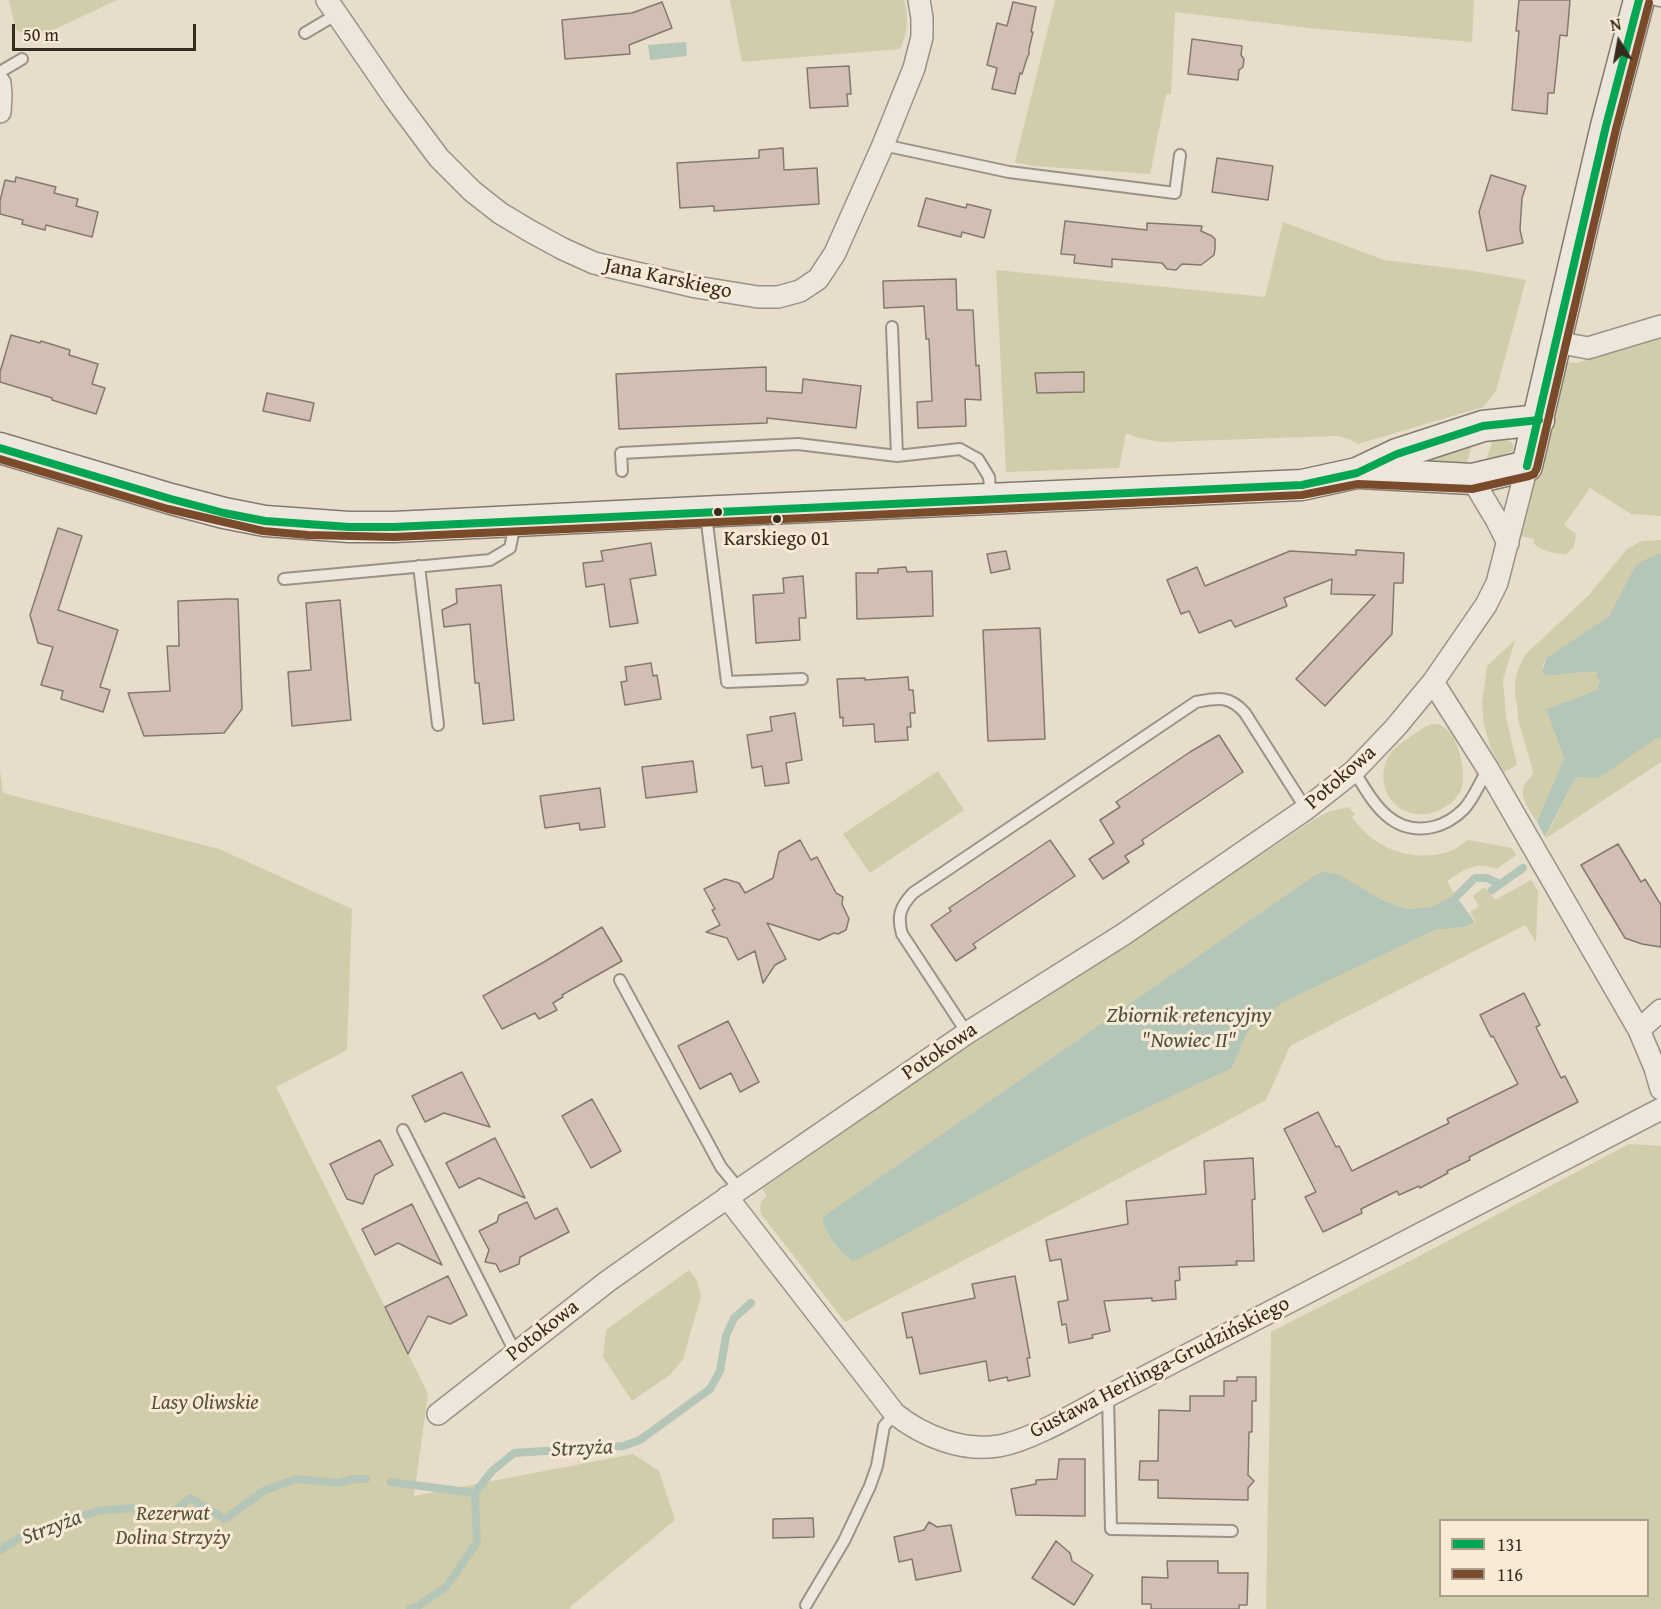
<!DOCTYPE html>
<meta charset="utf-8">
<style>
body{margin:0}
#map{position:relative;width:1661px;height:1609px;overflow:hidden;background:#e8dccb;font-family:"Gentium Book Plus",serif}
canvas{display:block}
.legend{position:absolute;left:1439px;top:1519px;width:210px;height:78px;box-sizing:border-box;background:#f8ead5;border:2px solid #aa9e8c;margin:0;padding:8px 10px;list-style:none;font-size:18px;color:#352b1e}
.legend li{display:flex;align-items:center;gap:12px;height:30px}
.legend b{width:30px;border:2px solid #aa9e8c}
.north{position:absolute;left:1589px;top:12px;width:60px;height:60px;-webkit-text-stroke:4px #f8ead5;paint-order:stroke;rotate:349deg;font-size:16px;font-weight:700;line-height:24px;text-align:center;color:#352b1e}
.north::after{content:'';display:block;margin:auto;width:21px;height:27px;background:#352b1e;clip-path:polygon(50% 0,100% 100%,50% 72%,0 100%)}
.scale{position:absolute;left:12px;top:24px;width:184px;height:27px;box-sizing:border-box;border:3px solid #352b1e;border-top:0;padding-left:8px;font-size:18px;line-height:21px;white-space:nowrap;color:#352b1e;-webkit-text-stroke:4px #f8ead5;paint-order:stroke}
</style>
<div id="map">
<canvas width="1661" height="1609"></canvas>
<ul class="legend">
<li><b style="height:8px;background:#00a651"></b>131</li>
<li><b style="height:8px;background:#7a4b2a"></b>116</li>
</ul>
<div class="north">N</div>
<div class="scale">50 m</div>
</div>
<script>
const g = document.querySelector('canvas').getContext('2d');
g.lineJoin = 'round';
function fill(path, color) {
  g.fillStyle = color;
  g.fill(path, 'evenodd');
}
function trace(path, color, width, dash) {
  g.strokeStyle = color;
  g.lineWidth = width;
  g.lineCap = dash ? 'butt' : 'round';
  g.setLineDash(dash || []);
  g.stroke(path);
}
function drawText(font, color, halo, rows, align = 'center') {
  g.font = font + ' "Gentium Book Plus",serif';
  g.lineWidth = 6;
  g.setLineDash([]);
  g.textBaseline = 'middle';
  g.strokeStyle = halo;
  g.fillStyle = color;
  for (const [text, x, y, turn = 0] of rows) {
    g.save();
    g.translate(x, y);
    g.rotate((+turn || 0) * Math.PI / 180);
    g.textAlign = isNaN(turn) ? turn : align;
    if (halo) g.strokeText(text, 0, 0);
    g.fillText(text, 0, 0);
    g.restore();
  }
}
fill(new Path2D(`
 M9 0H117L36 38 16 30Z
 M730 0H904C909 18 908 32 900 49L742 62Z
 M1055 0H1474L1472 42 1309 28 1175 12 1171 94 1166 95 1150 174 1033 166 1015 162Z
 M1283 222 1384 260 1474 271 1526 280 1496 391 1483 407 1358 444 1349 439 1337 436 1161 442 1138 438 1126 433 1119 468 1006 472 996 270 1265 297Z
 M1661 335V516L1631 514 1590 488 1564 525 1576 534 1574 547 1566 554C1555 554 1543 551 1534 544V539L1521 536 1565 362 1578 363Z
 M1495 434 1511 442 1514 447 1513 451 1504 455 1486 460Z
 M1475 436 1467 462 1393 466Z
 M1661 540V553L1634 568 1609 616 1546 658 1542 667 1547 676 1584 672H1597L1596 678 1600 680 1597 690 1546 709 1564 758 1537 822C1531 811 1517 797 1525 784 1529 779 1532 778 1533 771L1518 720C1519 710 1515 701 1515 691 1514 678 1519 665 1526 654L1589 595 1627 549 1642 541Z
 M1515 640 1503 680 1506 717 1517 765 1504 772 1491 749 1484 725 1482 704 1487 666Z
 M1431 724C1432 724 1439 724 1440 725 1459 732 1468 776 1460 792 1455 802 1445 808 1435 812 1426 815 1417 815 1408 812 1385 805 1376 774 1390 754 1395 746 1422 728 1431 724Z
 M1661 737V762L1545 839 1576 777Z
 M0 771 3 793 219 849 352 909 347 1050 276 1087 428 1394 414 1496 633 1454 659 1471 675 1520 570 1607 571 1609H0Z
 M938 771 964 810 870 873 843 834Z
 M1348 807 1355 814 1352 817C1373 848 1411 863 1448 852 1455 850 1462 844 1468 840L1512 848 1516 855 1497 869C1474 861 1466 869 1447 881L1455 895 1430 907 1406 909 1382 900 1312 877 834 1209 823 1217C821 1230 842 1255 853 1261L1094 1133 1232 1068 1247 1033 1262 1017 1284 1002 1435 930 1465 927 1476 922 1470 912 1479 906 1473 896 1483 888H1486L1495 900 1531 880 1538 891 1536 942 1525 925 1290 1046 1266 1100 1026 1228 845 1322 761 1214C759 1206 760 1201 767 1196L762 1189 930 1072 1320 816 1328 812Z
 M1629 1144 1661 1146V1609H1266L1271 1332 1427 1252ZM1648 1520V1596H1440V1520Z
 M689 1270 697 1281 701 1296 683 1359 671 1374 632 1401 603 1357 606 1330Z`), '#d1cdab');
fill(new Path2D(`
 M686 42 687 56 650 60 648 45Z
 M1661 553V737L1654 740 1599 778 1576 777 1545 837 1537 822 1564 758 1546 709 1597 690 1600 680 1596 678 1597 672H1584L1547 676 1542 672 1546 658 1609 616 1634 568 1644 560Z
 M1322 872 1338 874 1382 900 1406 909 1430 907 1455 895 1475 922 1465 927 1435 930 1284 1002 1262 1017 1247 1033 1232 1068 1094 1133 861 1258 853 1261C842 1255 821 1230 823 1217L834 1209 1312 877Z`), '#b4c6b7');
trace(new Path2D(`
 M1492 890 1523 868
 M1457 896 1475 878H1487L1500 884
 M391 1482 475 1493 492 1471 514 1453 623 1446 640 1440 710 1389 720 1371 726 1336 734 1318 751 1303
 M0 1550 21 1537 98 1511 132 1508 166 1519 190 1498 225 1519 265 1490 297 1479 337 1483 355 1479H366
 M410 1609 415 1608 446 1587 477 1542 475 1493`), '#b4c6b7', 8);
const building = new Path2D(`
 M1519 0H1570L1567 36 1560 35 1554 93H1548L1547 114 1512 110 1519 31H1516Z
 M662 2 672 28 629 45 630 54 565 59 562 20 632 13Z
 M1013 2 1036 7 1031 32H1033L1029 49V54L1027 58 1022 74 1020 73 1015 94 992 89 997 68 987 65 997 23 1007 26Z
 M1192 39 1242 46 1241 55 1244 59 1243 67 1239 70 1238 80 1188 74Z
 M849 66 851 94H847L848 106 810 108 807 68Z
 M783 148 784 170 817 168 819 204 714 211V206L680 208 677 163 759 158V150Z
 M1217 158 1273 166 1268 200 1212 192Z
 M1491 175 1526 186 1522 198 1520 230 1523 243 1487 251 1479 212Z
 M16 177 56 187 54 193 78 199 76 206 98 212 92 237 46 225 45 230 22 224 23 220 0 214V201L5 180 15 182Z
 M926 198 966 208 967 204 991 210 984 238 962 232 961 237 918 226Z
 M1065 221 1147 230V223L1202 226 1201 231 1212 236 1215 239V249L1214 255 1201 265 1182 264 1176 270 1167 269 1162 263 1112 259V267L1074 263 1075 255 1061 254Z
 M956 279 957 310H973L976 366 979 365 981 400 965 399 966 426 918 428 917 402 932 401 929 339H926L924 306 884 308 883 281Z
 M11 335 40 343 41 341 70 350 69 355 98 364 92 384 105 388 96 414 52 400V398L0 382V372Z
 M766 367V391L802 393 803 379 861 386 856 428 767 418V423L619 429 616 374Z
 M1084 372V392L1037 393 1035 373Z
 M267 393 314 403 310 421 263 411Z
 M58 528 82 536 58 610 118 630 100 687 110 690 103 712 61 699 63 691 41 685 53 647 38 643 30 615Z
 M651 543 656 575 630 579 638 623 610 627 604 584 586 587 583 563 603 561 601 551Z
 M1356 550 1404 553 1403 583H1394L1392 634 1325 706 1296 679 1375 595 1331 594 1332 579 1284 598 1287 606 1235 627 1231 620 1199 633 1189 611 1181 614 1167 580 1197 567 1205 586 1290 551 1356 555Z
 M1006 551 1010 569 991 573 987 554Z
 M906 567 907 572 932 571 933 616 857 619 856 573H878V569Z
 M803 576 806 618H799L800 640 756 643 753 595 784 593 783 578Z
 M501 585 514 720 483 724 479 683H475L470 624 444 627 442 610 457 603 456 589Z
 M226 599H238L242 709 224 733 144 736 128 693 170 691 167 646H179L178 601Z
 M340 600 351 720 292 726 288 672 311 670 306 603Z
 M1040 628 1045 739 988 741 983 630Z
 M651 663 653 676 657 675 661 699 625 705 621 682 627 681 625 667Z
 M908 677 909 690H913L915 713H910L911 727H907L908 740 875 742 874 724 843 726V717L840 718 837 679 865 678V680Z
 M795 713 802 760 786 763 789 783 765 786 762 766 752 768 747 735 772 731 770 717Z
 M1219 735 1243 772 1142 840 1144 844 1125 856 1129 862 1103 879 1089 859 1114 843 1100 820 1120 807 1116 802 1190 752Z
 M693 761 697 792 646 798 642 767Z
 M600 788 605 827 580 830 579 823 545 828 540 796Z
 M800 840 811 860 817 857 836 893 843 897 842 904 849 919 846 930 838 934 834 933 819 940 767 923 786 959 775 965 763 983 755 951 738 960 727 938 706 932 720 925 712 910 715 909 704 889 725 879 739 883 745 893 773 878 779 852Z
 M1050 840 1075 876 973 944 976 948 956 961 931 925 951 911 949 908Z
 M1618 844 1641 882 1645 879 1661 905V947L1642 944 1625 938 1581 865Z
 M602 927 622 961 562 995 563 997 553 1003 557 1010 539 1019 535 1013 502 1029 483 996 544 962Z
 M1524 993 1540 1025 1536 1027 1561 1078 1565 1076 1578 1102 1469 1157 1470 1160 1447 1171 1448 1173 1420 1188 1419 1186 1399 1195 1397 1191 1361 1209 1362 1213 1323 1232 1305 1197 1316 1192 1284 1129 1318 1112 1336 1147 1339 1146 1352 1171 1449 1123 1447 1119 1518 1084 1493 1036 1491 1037 1480 1015Z
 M728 1021 759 1082 740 1092 731 1073 700 1089 678 1046Z
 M462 1072 490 1127 444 1113 425 1122 412 1096Z
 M592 1099 621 1151 591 1168 562 1116Z
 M495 1138 516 1179 525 1198 479 1178 459 1188 446 1163Z
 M380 1140 393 1165 375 1175 363 1204 347 1199 330 1164Z
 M1253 1158 1255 1199 1252 1200 1254 1261H1236L1237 1265 1179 1267 1180 1280 1175 1281 1176 1299 1152 1301V1298L1104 1301 1110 1331 1092 1335 1093 1338 1069 1343 1066 1324 1062 1325 1058 1302 1068 1300 1061 1259 1050 1261 1046 1240 1128 1224 1126 1201 1206 1194 1204 1161Z
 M527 1202 535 1219 557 1208 569 1232 520 1257 519 1264 500 1272 496 1264 485 1262 489 1250 479 1231 497 1222 499 1215Z
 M412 1204 442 1265 398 1243 375 1255 362 1229Z
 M448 1276 467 1315 450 1324 428 1316 408 1354 385 1307Z
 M1015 1276 1030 1358H1027L1030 1376 1008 1381 1007 1377 989 1381 986 1361 920 1374 912 1337 907 1338 902 1313 975 1298 972 1284Z
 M1237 1377H1256V1401H1252V1432H1249L1248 1475 1254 1481 1248 1488V1500L1158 1498V1480H1139L1140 1461H1158L1159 1410 1190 1411V1396H1224V1381H1237Z
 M1059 1459H1085V1516L1016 1515 1011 1489 1036 1484V1480L1057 1479Z
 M813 1518 814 1537 773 1538V1519Z
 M929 1522 937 1527 951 1525 961 1571 916 1580 912 1559 899 1562 894 1537 924 1530Z
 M1056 1541 1070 1553 1072 1561 1093 1575 1074 1605 1032 1578Z
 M1167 1561H1218V1573H1248L1247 1605H1239V1609H1151V1604H1142V1577L1168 1578Z`);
fill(building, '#d3beb4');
trace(building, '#827a70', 1.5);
const lane = new Path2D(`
 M1656 0 1661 1
 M305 33 337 14
 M0 72 22 59
 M883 145 1009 172 1175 193 1180 155
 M892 327 897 456
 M622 471 621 453 798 444 897 456 960 449 978 459 989 477 991 498
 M706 515 727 682 802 679
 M419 566 438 725
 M284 579 490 560 510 548 515 524
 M1354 771C1373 802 1391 836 1433 827 1446 824 1455 818 1464 809 1474 798 1480 782 1488 769
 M620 980 721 1167 739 1189
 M967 1033 902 934C897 916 900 907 913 893L1196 702C1218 698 1229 695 1245 713L1306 809
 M403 1130 515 1352
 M1108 1396 1111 1529 1232 1531
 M806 1605 844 1541 870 1486 877 1466 884 1426 895 1414`);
const street = new Path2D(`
 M327 0 395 99 439 158 472 191 500 213 530 231 563 249 594 263 696 287 758 297H778L800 291 818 279 835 253 883 145 914 68 922 37V18L919 0
 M0 83 1 94 0 112
 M1556 342 1588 348 1661 326
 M1472 479 1496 519 1508 543
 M1433 682 1488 769 1639 1030 1655 1068 1661 1089
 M1639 1030 1661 1010
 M727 1197 895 1414C923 1436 962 1452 999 1446 1032 1440 1078 1412 1108 1396L1661 1109
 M438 1414 608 1281 676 1233 967 1033 1124 934 1306 809 1354 771 1395 728 1433 682 1486 605 1497 583 1527 466`);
const secondary = new Path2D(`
 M0 448 171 499 224 513 265 521 349 527H394L719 511 1302 485 1357 473 1397 454 1483 426 1539 420
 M1360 473 1472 479 1527 466 1606 126 1639 0`);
trace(lane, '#9a9287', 14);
trace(street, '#9a9287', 24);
trace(secondary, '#827a70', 33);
trace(lane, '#ece6dd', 10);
trace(street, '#ece6dd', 21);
trace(secondary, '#ece6dd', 30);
trace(new Path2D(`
 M0 448 171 499 224 513 265 521 349 527H394L1302 485 1357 473 1397 454 1483 426 1539 420
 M1527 466 1606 126 1639 0`), '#00a651', 8);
trace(new Path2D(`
 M0 459 168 509 263 531 308 535 394 537 1302 495 1358 484 1472 489 1529 476 1534 474 1537 468 1616 129 1649 3`), '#7a4b2a', 8);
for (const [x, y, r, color] of [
 [718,512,5,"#352b1e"],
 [777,519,5,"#352b1e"]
]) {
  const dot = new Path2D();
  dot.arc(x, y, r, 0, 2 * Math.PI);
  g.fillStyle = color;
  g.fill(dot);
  trace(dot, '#f8ead5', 2);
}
drawText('20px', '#352b1e', '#f8ead5', [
 ["Karskiego 01",777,540]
]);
drawText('21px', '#352b1e', '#f8ead5', [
 ["Jana Karskiego",668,279,12],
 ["Potokowa",1341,778,-41],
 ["Potokowa",940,1052,-34],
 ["Potokowa",543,1331,-38],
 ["Gustawa Herlinga-Grudzińskiego",1160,1368,-27]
]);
drawText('italic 21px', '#57503a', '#f8ead5', [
 ["Lasy Oliwskie",205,1404],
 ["Rezerwat",173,1515],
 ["Dolina Strzyży",173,1539]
]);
drawText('italic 22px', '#4f5042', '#f8ead5', [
 ["Zbiornik retencyjny",1189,1016],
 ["\"Nowiec II\"",1189,1041],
 ["Strzyża",582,1449,-3],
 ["Strzyża",52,1528,-21]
]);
</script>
